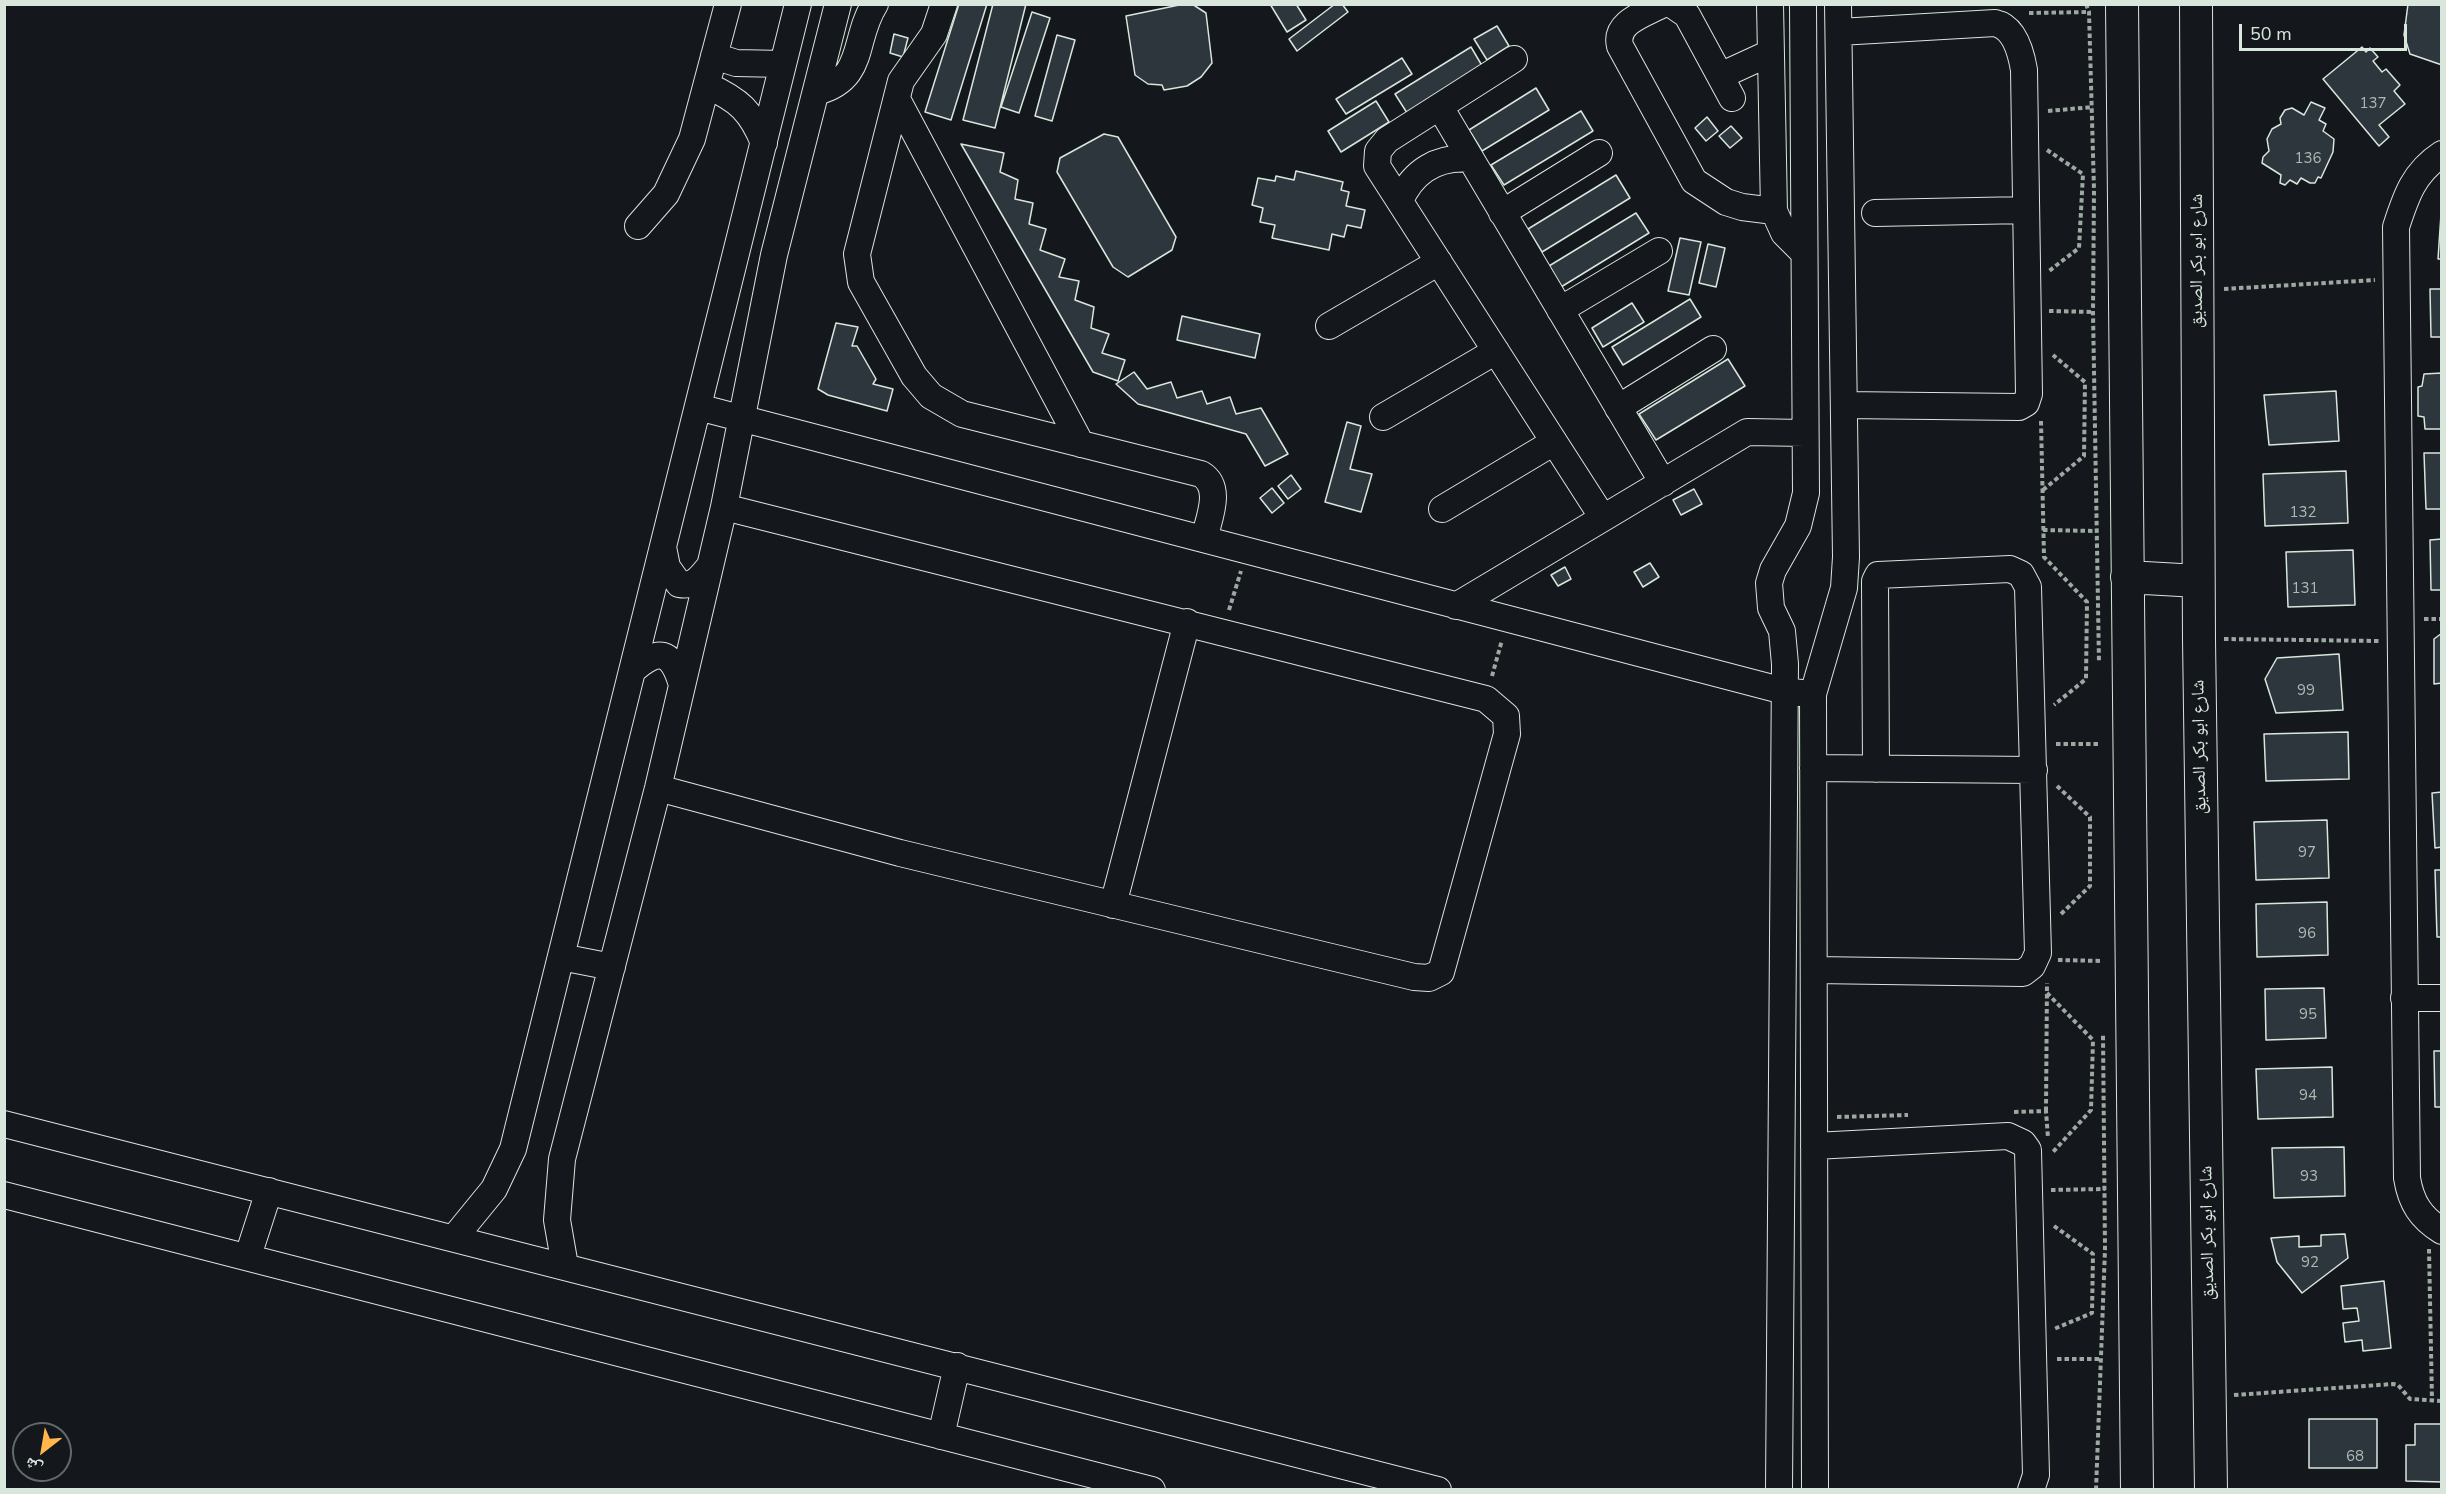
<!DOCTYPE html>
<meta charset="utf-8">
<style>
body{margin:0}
#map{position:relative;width:2446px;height:1494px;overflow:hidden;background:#14181c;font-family:"Nunito Sans","Noto Naskh Arabic",sans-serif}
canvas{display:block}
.frame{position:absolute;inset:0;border:6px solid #d8e6dc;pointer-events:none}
.north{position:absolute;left:12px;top:1422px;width:60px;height:60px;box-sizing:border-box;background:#14181c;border:2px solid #626a69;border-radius:50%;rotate:211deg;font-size:16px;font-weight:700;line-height:24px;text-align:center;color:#d8e6dc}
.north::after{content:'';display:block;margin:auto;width:21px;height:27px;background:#ffb74d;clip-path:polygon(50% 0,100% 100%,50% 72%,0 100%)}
.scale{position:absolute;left:2239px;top:24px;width:168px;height:27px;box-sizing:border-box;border:3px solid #d8e6dc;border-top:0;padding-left:8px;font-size:18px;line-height:21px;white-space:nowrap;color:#d8e6dc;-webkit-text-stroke:4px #14181c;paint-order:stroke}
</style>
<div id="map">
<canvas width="2446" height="1494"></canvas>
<div class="frame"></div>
<div class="north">ش</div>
<div class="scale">50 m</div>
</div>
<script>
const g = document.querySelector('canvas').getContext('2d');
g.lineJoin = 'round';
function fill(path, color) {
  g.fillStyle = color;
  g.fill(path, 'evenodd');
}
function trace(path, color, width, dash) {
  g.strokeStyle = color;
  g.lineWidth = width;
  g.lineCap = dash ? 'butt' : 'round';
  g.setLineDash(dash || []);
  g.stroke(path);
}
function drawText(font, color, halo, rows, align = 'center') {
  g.font = font + ' "Nunito Sans","Noto Naskh Arabic",sans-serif';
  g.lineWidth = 4.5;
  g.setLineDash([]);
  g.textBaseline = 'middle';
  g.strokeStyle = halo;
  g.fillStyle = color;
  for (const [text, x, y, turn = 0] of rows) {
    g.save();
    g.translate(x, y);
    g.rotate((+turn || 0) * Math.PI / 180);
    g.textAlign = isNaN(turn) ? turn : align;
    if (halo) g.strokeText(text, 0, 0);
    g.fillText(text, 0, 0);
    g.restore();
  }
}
const building = new Path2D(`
 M959 4H987L951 120 925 112Z
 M993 4H1026L995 128 963 120Z
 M1184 4H1192L1206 13 1212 63 1201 77 1187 86 1164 90 1162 85 1148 84 1135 75 1126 16Z
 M1270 4H1296L1306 20 1287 32Z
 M1335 4H1342L1348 12 1297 51 1289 39Z
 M2408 4H2442V65L2410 54 2404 35Z
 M1032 12 1050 18 1019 113 1001 107Z
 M1497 26 1509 46 1487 60 1474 39Z
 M894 34 908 38 903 57 890 53Z
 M1057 35 1075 40 1052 121 1035 116Z
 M1471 47 1484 69 1409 116 1395 94Z
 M2362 47 2366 52 2370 48 2378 57 2373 61 2382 72 2386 69 2400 85 2394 91 2405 104 2379 125 2389 137 2379 146 2323 79Z
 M1402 58 1412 74 1346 114 1336 99Z
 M1536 88 1549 110 1482 151 1469 130Z
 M1376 101 1389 122 1341 152 1328 131Z
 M2311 102 2325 108 2319 120 2326 124 2323 131 2334 139 2333 152 2321 178 2318 177 2315 183H2310L2301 178 2297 184 2290 180 2285 185 2280 183 2281 175 2262 163 2263 157 2269 151 2267 139 2272 129 2281 124 2280 118 2285 110 2292 108 2304 115Z
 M1581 111 1593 131 1504 185 1491 165Z
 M1707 117 1718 131 1706 141 1695 128Z
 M1731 126 1742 138 1730 148 1719 136Z
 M1104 134 1118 137 1176 237 1172 250 1128 277 1113 267 1057 172 1060 158Z
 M961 144 1004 153 1000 172 1018 180 1015 199 1033 203 1029 224 1046 229 1040 250 1065 259 1059 277 1079 281 1075 300 1094 307 1091 328 1109 334 1102 353 1125 360 1118 381 1093 372Z
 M1296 171 1343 182 1341 190 1349 192 1346 206 1365 210 1361 228 1347 225 1344 237 1332 234 1329 250 1272 238 1275 225 1260 222 1263 208 1252 205 1258 178 1275 181 1276 176 1294 180Z
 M1616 175 1630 198 1542 252 1528 229Z
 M1636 213 1649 233 1561 287 1549 266Z
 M2441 214H2442V259H2438Z
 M1680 238 1701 242 1689 295 1668 291Z
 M1708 244 1725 248 1716 287 1699 283Z
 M2430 289H2442V337H2431Z
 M1690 299 1701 317 1623 365 1612 347Z
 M1632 303 1644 322 1603 347 1592 328Z
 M1182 316 1260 334 1255 358 1177 340Z
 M836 323 858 327 852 346H857L876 379 873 384 893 389 887 411 828 395 818 389Z
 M1728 359 1745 386 1656 440 1639 414Z
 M1134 372 1147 389 1171 382 1177 398 1202 391 1207 404 1230 397 1236 414 1261 408 1288 454 1265 466 1246 434 1138 404 1116 384Z
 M2442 373V429H2425L2424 417 2418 416V387L2422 386 2424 374Z
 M2336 391 2339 441 2269 445 2264 395Z
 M1347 422 1361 426 1350 469 1372 474 1361 512 1325 502Z
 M2424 453H2442V509H2426Z
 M2346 471 2348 523 2265 526 2263 474Z
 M1291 475 1301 489 1288 499 1278 486Z
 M1272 488 1284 503 1272 513 1260 498Z
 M1694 489 1702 504 1681 515 1673 500Z
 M2442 539V590H2431L2430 540Z
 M2353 550 2355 605 2288 607 2286 552Z
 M1650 563 1659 577 1643 587 1634 572Z
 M1565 567 1571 579 1558 586 1551 575Z
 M2442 633V683L2434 684V639Z
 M2339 654 2343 710 2276 713 2265 679 2277 658Z
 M2348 732 2349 779 2266 781 2264 734Z
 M2442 792V847L2435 848 2432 793Z
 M2327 820 2329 878 2256 880 2254 822Z
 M2435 870H2442V937H2437Z
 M2327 902 2328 955 2257 957 2256 904Z
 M2324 988 2326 1038 2266 1040 2265 989Z
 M2434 1051H2442V1107H2435Z
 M2332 1067 2333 1117 2258 1119 2256 1069Z
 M2344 1147 2345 1196 2274 1198 2272 1148Z
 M2345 1234 2348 1258 2302 1293 2277 1262 2271 1238 2299 1236V1247L2321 1246V1235Z
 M2384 1281 2391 1348 2363 1351 2362 1340 2345 1342 2343 1323 2359 1321 2357 1308 2343 1309 2341 1286Z
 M2309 1419H2377V1468H2309Z
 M2415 1424H2442V1482L2406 1481V1445H2415Z`);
fill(building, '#2c363c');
trace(building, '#d8e6dc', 1.5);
const minor = new Path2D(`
 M944 4 934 34 901 81 857 254 861 282 914 376 931 396 962 414 1201 474C1223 487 1209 518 1204 539
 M1663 4C1645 14 1614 22 1620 46L1694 181 1726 202 1742 207 1774 211
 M1671 4 1687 15 1732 98
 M1770 4 1774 211 1784 233 1804 253
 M1839 32 1995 23C2014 27 2021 52 2024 70L2029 394 2026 403 2019 407 1844 405
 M714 56 736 63 783 64
 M1514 59 1387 140 1378 151 1377 166 1603 518
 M1720 76 1770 53
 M708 86C739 100 751 111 764 143
 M816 92C867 79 852 39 875 4
 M897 99 1081 444
 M1440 107 1663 483
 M2442 154C2414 172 2406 196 2396 227L2407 1178C2411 1203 2421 1218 2442 1231
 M1400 201C1413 171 1438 156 1471 159
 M1502 213 1599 153
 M1875 213 2026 210
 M638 226 666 194 692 139 728 4
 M1560 310 1659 251
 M1329 326 1439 262
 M698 407 1784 691 1801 693
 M1618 408 1713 349
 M1383 417 1496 351
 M1442 509 1554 442
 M663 547 667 567 679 584C694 587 700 578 709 567
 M1456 606 1747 432 1805 433
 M632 671C658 647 672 650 682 685
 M1813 768 2034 770
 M658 788 900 853 1414 977 1429 978 1441 972 1507 734 1506 716 1486 699 724 507
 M1113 905 1187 622
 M561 957 612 967
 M1814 970 2023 973 2032 966 2038 953 2028 587 2021 574 2010 569 1878 575 1875 581 1876 769
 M2404 998H2442
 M4 1124 1438 1490
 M1814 1146 2008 1136 2023 1143 2028 1150 2036 1475 2031 1490
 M4 1195 1152 1490
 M454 1238 494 1189 513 1149 798 4
 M248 1256 269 1191
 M565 1266 557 1220 562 1159 658 788 724 507 774 255 838 4
 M941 1436 957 1366
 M1779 1490 1785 664 1782 631 1771 608 1769 583 1773 570 1798 526 1806 493 1803 4
 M1815 1490 1813 694 1844 588 1846 557 1838 4`);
const major = new Path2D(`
 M2122 4 2137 1490
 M2196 4 2199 639 2211 1490
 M2127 577 2198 581`);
trace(minor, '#d8e6dc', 28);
trace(major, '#d8e6dc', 34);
trace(new Path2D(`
 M2086 4 2089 12 2094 190 2093 312 2099 663
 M2029 13 2089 12
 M2048 111 2093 107
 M2047 150 2083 174 2079 248 2049 271
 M2224 289 2375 280
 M2049 311 2093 312
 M2041 421 2044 557 2087 602 2086 679 2054 705
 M2043 490 2084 456 2085 382 2053 355
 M2043 530 2098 531
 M1229 610 1241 571
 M2424 619H2442
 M2224 639 2379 641
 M1492 676 1502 640
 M2056 744H2100
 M2057 786 2090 817V886L2061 914
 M2058 960 2102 961
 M2047 993 2093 1040 2091 1110 2053 1152
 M2046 1111 2047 983
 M2014 1112 2046 1111 2048 1138
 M1837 1117 1908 1115
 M2051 1190 2105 1189
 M2054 1226 2093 1254 2092 1313 2054 1329
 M2429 1249 2432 1401
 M2057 1359H2101
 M2234 1395 2393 1384 2398 1385 2410 1399 2442 1401
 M2096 1490 2105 1249 2103 1034`), '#9da8a2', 4, [4.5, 3]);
trace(minor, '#14181c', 26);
trace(major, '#14181c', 32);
drawText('15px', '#adbab4', null, [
 ["137",2373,104],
 ["136",2308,159],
 ["132",2303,513],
 ["131",2305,589],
 ["99",2306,691],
 ["97",2307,853],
 ["96",2307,934],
 ["95",2308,1015],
 ["94",2308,1096],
 ["93",2309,1177],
 ["92",2310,1263],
 ["68",2355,1457]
]);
drawText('18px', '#d8e6dc', '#14181c', [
 ["شارع ابو بكر الصديق",2198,261,-90],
 ["شارع ابو بكر الصديق",2200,747,-91],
 ["شارع ابو بكر الصديق",2208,1233,-91]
]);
</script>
